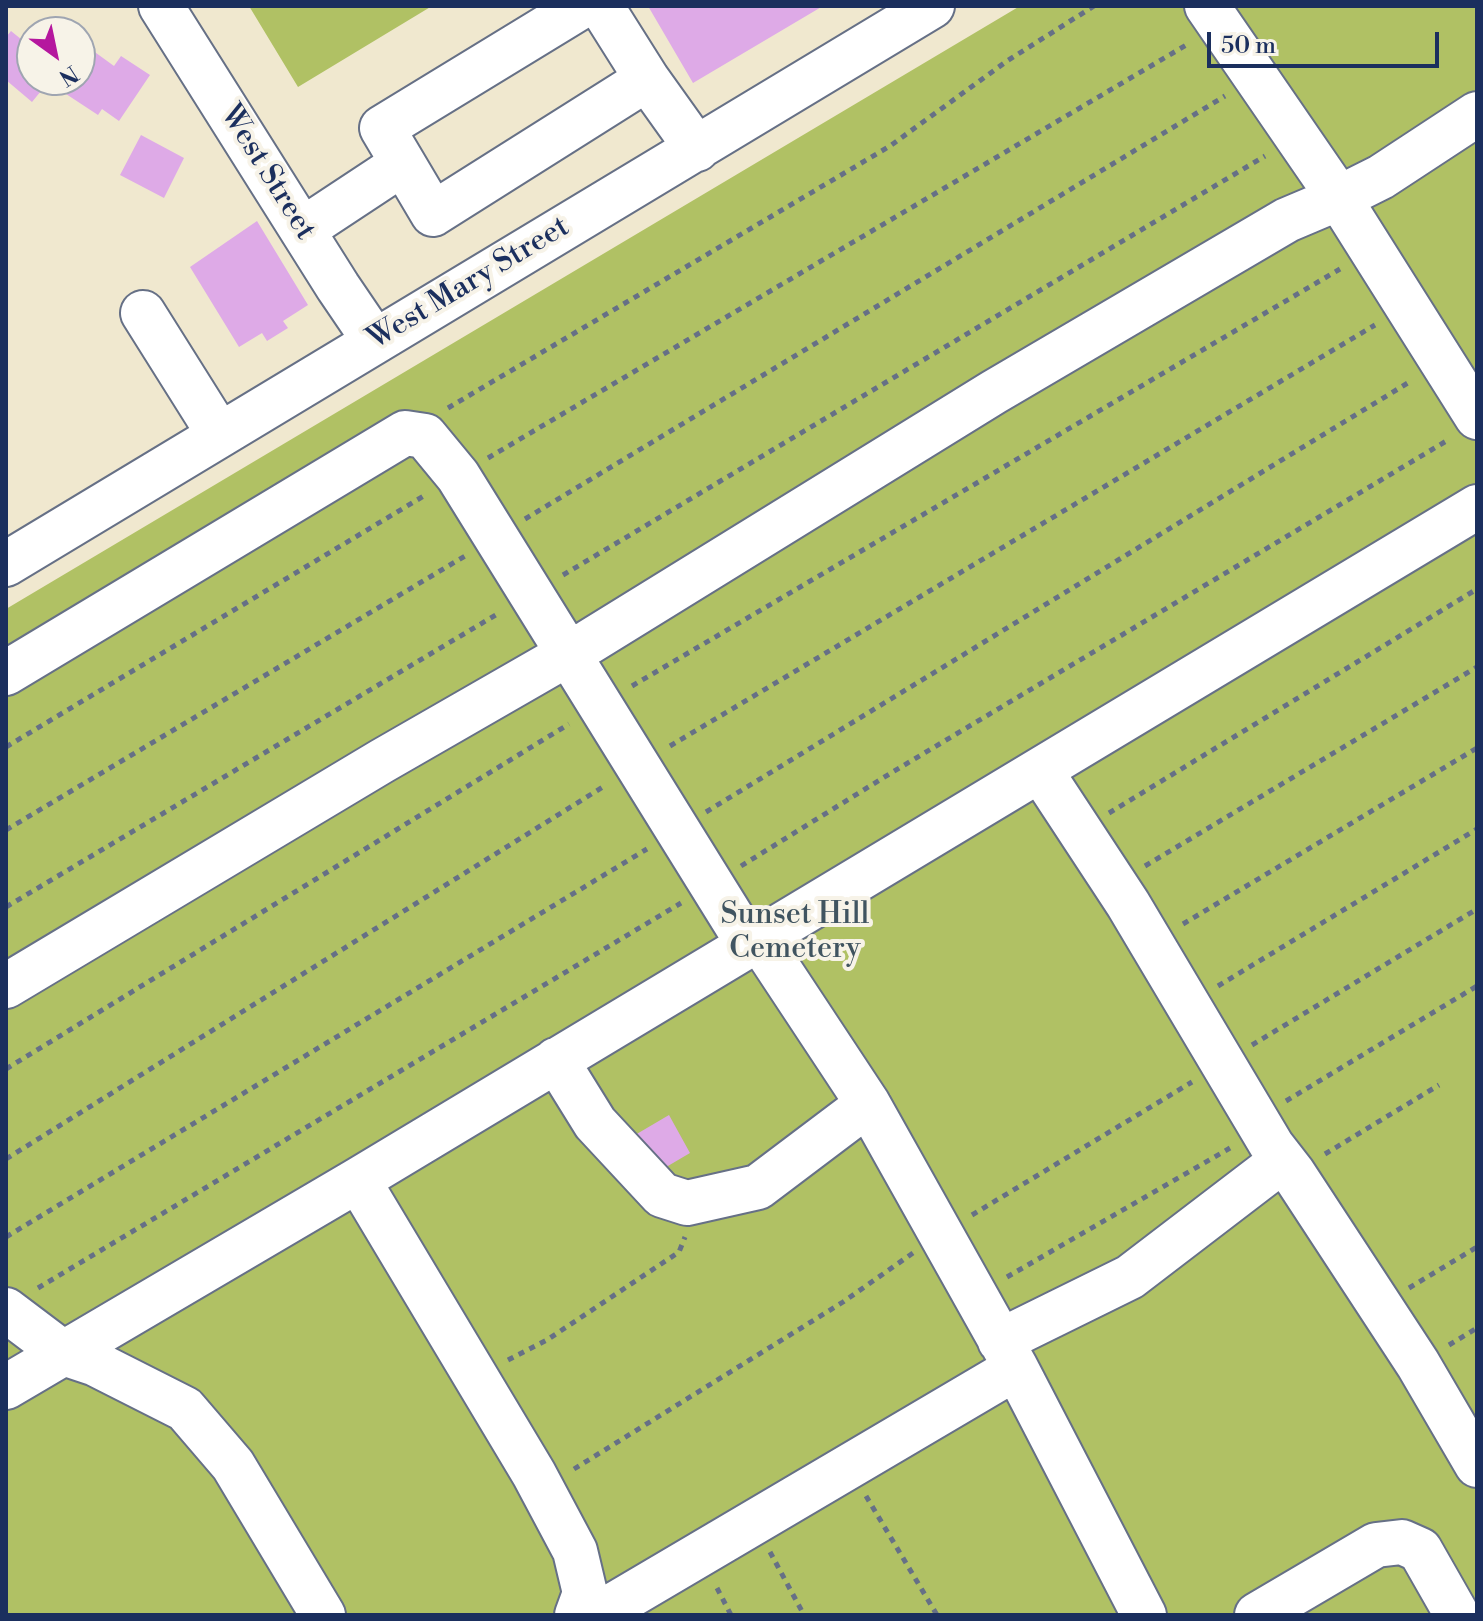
<!DOCTYPE html>
<style>
body{margin:0}
#map{position:relative;width:1483px;height:1621px;overflow:hidden;background:#f0e8cf;font-family:"Libre Bodoni",serif}
canvas{display:block}
.frame{position:absolute;inset:0;border:8px solid #1b2f5e;pointer-events:none}
.north{position:absolute;left:16px;top:16px;width:80px;height:80px;box-sizing:border-box;background:#f7f3e8;border:2px solid #9fa5b1;border-radius:50%;rotate:147deg;font-size:22px;font-weight:700;line-height:32px;text-align:center;color:#1b2f5e}
.north::after{content:'';display:block;margin:auto;width:28px;height:36px;background:#b5179e;clip-path:polygon(50% 0,100% 100%,50% 72%,0 100%)}
.scale{position:absolute;left:1207px;top:32px;width:232px;height:36px;box-sizing:border-box;border:4px solid #1b2f5e;border-top:0;padding-left:10px;font-size:24px;line-height:28px;white-space:nowrap;color:#1b2f5e;-webkit-text-stroke:6px #f7f3e8;paint-order:stroke}
</style>
<div id="map">
<canvas width="1483" height="1621"></canvas>
<div class="frame"></div>
<div class="north">N</div>
<div class="scale">50 m</div>
</div>
<script>
const g = document.querySelector('canvas').getContext('2d');
g.lineJoin = 'round';
function fill(path, color) {
  g.fillStyle = color;
  g.fill(path, 'evenodd');
}
function trace(path, color, width, dash) {
  g.strokeStyle = color;
  g.lineWidth = width;
  g.lineCap = dash ? 'butt' : 'round';
  g.setLineDash(dash || []);
  g.stroke(path);
}
function drawText(font, color, halo, rows, align = 'center') {
  g.font = font + ' "Libre Bodoni",serif';
  g.lineWidth = 8;
  g.setLineDash([]);
  g.textBaseline = 'middle';
  g.strokeStyle = halo;
  g.fillStyle = color;
  for (const [text, x, y, turn = 0] of rows) {
    g.save();
    g.translate(x, y);
    g.rotate((+turn || 0) * Math.PI / 180);
    g.textAlign = isNaN(turn) ? turn : align;
    if (halo) g.strokeText(text, 0, 0);
    g.fillText(text, 0, 0);
    g.restore();
  }
}
fill(new Path2D(`
 M249 6H432L298 87Z
 M1020 6H1477V1615H6V609Z`), '#b0c164');
fill(new Path2D(`
 M648 6H823L693 83Z
 M11 31 32 48V80H50L32 102 6 80V37Z
 M92 50 114 66 121 56 150 75 119 121 102 109 98 115 63 92 71 80H80V67Z
 M141 135 184 158 164 198 120 175Z
 M257 221 308 305 283 321 288 328 267 341 262 333 239 347 190 267Z
 M669 1115 690 1153 656 1173 635 1135Z`), '#deaae7');
const minor = new Path2D(`
 M161 6 338 287 374 340
 M582 6 382 128 433 214 647 79
 M601 6 647 79 697 149
 M1207 6 1339 198 1477 417
 M302 230 402 164
 M143 313 219 434
 M6 564 932 6
 M6 673 405 433 425 436 458 476 749 945
 M1040 770 1128 904 1272 1146 1293 1173 1418 1364 1477 1465
 M6 986 382 761 589 642 994 392 1287 220 1339 198 1381 177 1477 114
 M556 1060 595 1123 662 1195 687 1203 758 1187 868 1104
 M358 1180 534 1474 575 1551 585 1593 577 1615
 M6 1310 63 1353 96 1364 185 1409 233 1465 323 1615
 M1000 1341 1130 1277 1283 1160
 M1016 1368 1144 1615
 M6 1387 358 1180 1477 507
 M597 1615 1016 1368 868 1104 759 939
 M1257 1615 1376 1545 1402 1542 1420 1550 1457 1615`);
trace(minor, '#667086', 48);
trace(new Path2D(`
 M448 408 890 146 1007 61 1094 6
 M488 458 1188 44
 M525 519 1225 96
 M563 575 1265 156
 M632 686 1340 269
 M670 746 1375 325
 M6 747 427 494
 M706 812 1411 381
 M1109 813 1477 589
 M6 830 465 556
 M741 866 891 773 1448 440
 M1145 866 1477 667
 M6 907 499 613
 M1183 924 1477 748
 M1218 986 1477 829
 M1252 1045 1477 909
 M6 1069 569 724
 M1286 1101 1477 986
 M1325 1154 1439 1085
 M6 1159 606 785
 M972 1215 1192 1082
 M6 1237 647 849
 M1007 1277 1230 1148
 M38 1288 681 903
 M1409 1288 1477 1247
 M1449 1345 1477 1328
 M508 1360 547 1340 679 1252 685 1237
 M574 1469 843 1302 913 1253
 M866 1496 937 1615
 M770 1552 804 1615
 M717 1588 731 1615`), '#667086', 5, [6, 6]);
trace(minor, '#fff', 44);
drawText('30px', '#1b2f5e', '#f7f3e8', [
 ["West Street",267,173,58],
 ["West Mary Street",469,284,-31]
]);
drawText('30px', '#405460', '#f7f3e8', [
 ["Sunset Hill",795,916],
 ["Cemetery",795,950]
]);
</script>
